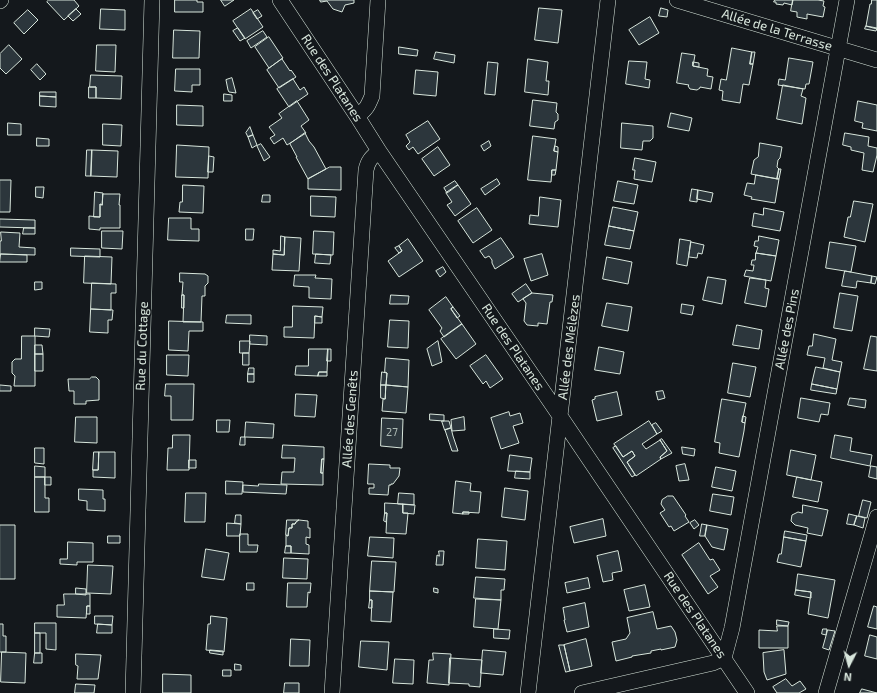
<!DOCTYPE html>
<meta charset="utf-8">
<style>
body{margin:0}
#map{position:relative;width:877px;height:693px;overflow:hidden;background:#14181c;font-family:"Exo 2",sans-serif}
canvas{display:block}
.north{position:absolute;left:829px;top:645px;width:40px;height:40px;-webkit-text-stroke:3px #14181c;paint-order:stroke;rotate:186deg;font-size:11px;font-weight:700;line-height:16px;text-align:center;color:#d8e6dc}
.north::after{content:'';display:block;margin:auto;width:14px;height:18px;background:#d8e6dc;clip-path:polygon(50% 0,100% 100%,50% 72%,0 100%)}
</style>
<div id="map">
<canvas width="877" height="693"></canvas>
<div class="north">N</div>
</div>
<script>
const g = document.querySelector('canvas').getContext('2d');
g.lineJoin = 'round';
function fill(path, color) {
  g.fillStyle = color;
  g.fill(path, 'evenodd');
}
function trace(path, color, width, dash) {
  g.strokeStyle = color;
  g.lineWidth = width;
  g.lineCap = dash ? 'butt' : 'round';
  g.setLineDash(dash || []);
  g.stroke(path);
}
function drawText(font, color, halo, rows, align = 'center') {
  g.font = font + ' "Exo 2",sans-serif';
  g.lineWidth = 3;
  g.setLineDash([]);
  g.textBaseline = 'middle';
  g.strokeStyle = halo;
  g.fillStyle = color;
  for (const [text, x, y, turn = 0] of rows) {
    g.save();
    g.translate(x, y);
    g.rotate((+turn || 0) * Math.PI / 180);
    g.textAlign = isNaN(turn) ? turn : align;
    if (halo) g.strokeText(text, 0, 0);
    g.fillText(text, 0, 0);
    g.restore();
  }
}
const building = new Path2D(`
 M49 0H74L79 6 64 20 47 2Z
 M175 0H197V2H203V12H175Z
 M221 0H234L225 6Z
 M320 0H354V3L345 5 342 12 333 9 327 1 321 2Z
 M775 0H793L792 5 784 3 783 5 776 4V2H774Z
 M793 0H818L824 1 823 6 825 7 823 17 807 14V19L797 17V12L791 11Z
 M872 0H877V29L866 26 870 4H871Z
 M539 8 562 10 558 43 535 40Z
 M661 8 668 10 667 17 659 16Z
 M76 9 81 14 73 21 68 16Z
 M101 9 125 10V30L100 29Z
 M251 9 263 27 245 39 233 21Z
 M28 10 38 20 24 34 14 23Z
 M258 10 262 16 257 19 253 13Z
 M650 17 659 33 639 45 629 30Z
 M866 26 877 28 876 31 865 29Z
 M238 28 245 38 240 41 233 31Z
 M174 30 200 31 199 58H173Z
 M263 31 267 37 251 48 247 41Z
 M269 37 283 58 269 68 255 47Z
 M9 45 22 59 6 74 0 68V54Z
 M97 45H116L115 72 96 71Z
 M399 47 418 50 417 56 399 54Z
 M732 48 752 52 750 64H753L749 85 743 84 740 103 722 100 723 91 719 90 721 79 726 80Z
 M436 52 455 55 454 63 434 59Z
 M752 52H755L753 64H750Z
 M682 53 695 55 693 66 708 69 707 76 713 77 711 89 700 87V88L697 90 690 89 688 86 689 85 677 83Z
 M789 58 813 62 809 84H806L805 89 778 85 779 79 785 80Z
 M282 59 290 71 291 70 296 77 279 88 267 70Z
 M528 59 548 62 546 81H549L548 95 525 92Z
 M629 61 647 62 645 79 650 80 649 88 626 84Z
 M488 62 498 63 495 95 485 94Z
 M693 62 699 63V67L693 66Z
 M37 64 46 74 40 80 31 70Z
 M176 69H200V85H192V92L175 91Z
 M416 70 438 72 436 96 414 94Z
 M91 75 122 76 121 99 96 98V87H90Z
 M232 78 236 93 229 92 228 90 226 80Z
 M293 79 300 90 304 87 308 94 289 107 277 89Z
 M783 85 803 89 801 96 806 98 802 124 777 119Z
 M89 87H96V98H89Z
 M40 92H56V97L40 96Z
 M224 94 232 95V101H224Z
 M40 96 56 97V107L40 106Z
 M533 100 557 103 556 112 558 114V120L555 122 554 129 530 126Z
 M297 101 309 120 301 126 306 133 287 145 283 138 274 144 270 138 275 135 269 127 282 118 279 114Z
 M858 101 877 105V131L862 128 863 123 855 121Z
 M177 105 203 106V126L177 125Z
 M671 113 692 118 689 131 668 127Z
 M428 121 440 139 418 154 413 147 409 150 406 146 410 142 406 135Z
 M8 123 21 124V135H8Z
 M622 123 653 126V138L650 141H643L642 150 621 148Z
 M103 124 122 125 121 146 103 145Z
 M250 127 253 135 248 137 246 133Z
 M305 133 309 141 314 147 326 169 308 179 296 157H297L290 144Z
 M845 133 869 137 868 146 877 148V155L873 172 862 170 864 153 851 150V147L843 145Z
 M253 135 257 145 252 148 248 137Z
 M533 136 556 139 554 151 558 152 556 170H552L551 182 528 180Z
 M37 138 49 139V146H37Z
 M489 141 491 146 484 151 481 146Z
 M760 143 782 147 780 158 778 160 777 167 779 169 777 179 751 174 754 160 758 157Z
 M261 144 270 157 264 161 257 146Z
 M177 145 209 147 208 178 176 177Z
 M555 146 558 147V152L554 151Z
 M438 147 450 165 434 176 422 159Z
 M87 150H92L91 176H86Z
 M92 150 118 151 117 177 91 176Z
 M209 156 214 157 213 172H208Z
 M635 158 656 162 652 182 634 179 635 170H633Z
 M330 167H341V190L308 189V179Z
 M779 169H781L779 179H777Z
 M552 170H556L555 175H552Z
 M756 175 779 179 775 203 751 199 752 197 744 195 747 183 754 184Z
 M497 179 500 184 485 195 481 189Z
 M0 180H11L10 212H0Z
 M455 181 458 185 447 193 444 188Z
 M618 181 638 185 634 204 614 201Z
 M183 185 204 186 203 213 179 212 180 202H182Z
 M458 185 471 204 455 216 447 205 452 202 446 193Z
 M36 187H44L43 198 36 197Z
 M692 189 698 190 697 202 690 201Z
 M698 190 713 193 711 202 697 199Z
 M95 192 103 193V194L102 205 100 204V217H94Z
 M103 194H120L119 205H120V228H100V230L89 229V216L100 217V204L102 205Z
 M263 195H270V202H262Z
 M311 196 336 197 335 217 311 216Z
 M540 197 561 200 558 227 529 224 530 215 538 216Z
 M854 201 873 204 865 242 844 237 848 217H850Z
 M613 207 638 212 634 231 609 226Z
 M477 208 492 230 473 243 458 221Z
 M764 208 784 212 780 231 752 226 754 213 763 215Z
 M169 218H191V229H199V241L168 240Z
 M0 219 35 220V228L0 227Z
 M609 226 634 231 630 249 605 245Z
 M24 228H35V234H23Z
 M246 229H254L253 240H246Z
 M102 231H123L122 249 102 248Z
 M314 231 334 232 333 255 313 254Z
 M1 232 20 233 19 247 35 248V255L0 254V241H1Z
 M281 236 285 237 284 255 273 254V250L280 251Z
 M759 236 779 240 776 256 756 253 758 247 754 246 755 241H758Z
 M285 237 301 238 299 271 272 270 273 254 284 255Z
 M501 238 514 257 495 269 492 263V260L489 256 485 258 480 251Z
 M408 239 423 261 399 277 388 261 402 251 399 246Z
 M680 239 691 241 687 266 677 264Z
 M691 242 704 245 702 254 698 253 697 258 689 257Z
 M830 242 856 246 851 272 826 268Z
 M399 246 402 251 399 253 395 248Z
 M71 248 100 249V257L71 256Z
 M756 253 776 256 771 281 744 276 746 270 753 271 754 265H751L752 260H755Z
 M1 254 27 255V262H0Z
 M316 254 331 255 330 264 315 263Z
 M542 254 548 275 531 281 524 259Z
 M85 256 112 257 111 284 84 283Z
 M607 257 632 262 628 284 603 279Z
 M443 267 446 272 440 277 436 271Z
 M845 271 872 276 871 283 857 281 856 288 842 286Z
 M180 273 205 274 208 276V283L205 286V296H202L201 322H183L184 295H182L183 282H180Z
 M295 275H316L315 278 332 279 331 299 309 298V287L294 286Z
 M872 276 877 277 875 284 871 283Z
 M708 277 726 280 722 304 703 300Z
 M750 278 766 280 765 288 769 289 766 307 745 303Z
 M35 282H42V289L35 290Z
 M92 283 116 284V293H111V310L91 309Z
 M526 284 532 293 518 302 512 294Z
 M532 293 553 295 552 302H550L547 324 538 323V326L527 325 524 321 526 303 523 299Z
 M840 293 858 296 852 331 834 328Z
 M182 295H184V308H182Z
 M391 295 409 296 408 304H390Z
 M446 297 453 307 451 309 462 324 444 337 440 331 442 328 429 310Z
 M607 303 632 307 628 331 602 326Z
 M682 304 694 306 692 315 681 313Z
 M293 306 323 307 322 317 315 316 314 338 284 337V327H292Z
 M453 307 460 316 457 318 451 309Z
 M91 309 113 310 112 320H108V333L90 332Z
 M227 315H251V324L226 323Z
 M315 316 322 317V323H315Z
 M390 320 409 321 408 348 388 347Z
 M169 321 203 322V331H189L188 351 169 350Z
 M462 324 476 344 456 359 441 339Z
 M737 325 762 330 759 349 733 345Z
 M35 328 50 329 49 337 35 336Z
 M814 334 836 339 832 360 842 362 840 372 823 368 825 358 807 355 809 346H812Z
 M250 335 267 336V345L250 344Z
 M22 336H35V386H14L15 376 12 373V362L15 359H21Z
 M871 336 877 337V371L864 369Z
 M240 341H250L249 353H240Z
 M438 341 442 362 432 366 427 349Z
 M35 345H42L43 354H35Z
 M599 347 624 352 620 374 595 370Z
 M309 349H328L327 372H319L318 376 295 375 296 366H308Z
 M328 349H331V361H327Z
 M243 353H249V365H243Z
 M35 354H43V371H35Z
 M167 355H189L188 376 167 375Z
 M486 355 503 379 490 388 486 381 483 384 470 366Z
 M386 358 409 360 408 387 386 385 387 373 385 372Z
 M733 363 756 367 750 397 728 393Z
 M816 367 840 372 837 389 812 384Z
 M249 368H254V374H248Z
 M319 372H327V376H318Z
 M382 372 387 373 386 385H381Z
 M248 374H254V382H248Z
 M92 377H96L99 380V400L86 401V404H74V391H69L68 379H89Z
 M166 384H194L193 420H171V396H165Z
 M812 384 837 389 836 394 811 390Z
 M0 385 11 386V391H0Z
 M381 385H386L385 399 381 398Z
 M386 385 408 387 406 413 382 411 383 399H385Z
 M663 391 665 398 658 400 656 392Z
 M617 392 622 415 597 421 592 400 595 399V397Z
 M296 394 317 395 315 417 295 416Z
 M801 398 830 403 828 415 821 414 819 422 798 418Z
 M850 398 866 400 865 408 848 405Z
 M722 399 746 403 742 422 745 423 744 431 739 457 719 453 720 443 715 442Z
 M509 412 510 416 520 413 523 423 513 426 519 443 501 449 491 418Z
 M430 414 444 415V421L430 420Z
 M743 416 746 417 745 423 742 422Z
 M76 417H97V443L75 442Z
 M464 417 465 430 452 431 451 420Z
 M382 418 403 419 402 448 381 446Z
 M217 420H230L229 432H217Z
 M442 421H449L451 428 445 430Z
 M649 421 657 434 642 444 646 449 660 440 667 451 660 457 661 459 636 476 627 462 635 456 632 451 623 457 614 444Z
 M246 422 274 424 273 438 245 437Z
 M656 423 662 431 657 434 652 425Z
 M451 428 453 436 458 451H452L445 430Z
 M173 435H190L189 470H167L168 448H172Z
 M835 435 852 438 850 451 872 455 870 466 831 458Z
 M241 437H245V445H240Z
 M662 439 672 453 661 459 660 457 667 451 660 440Z
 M283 445 324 447V459H322L321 473H323V485L281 484 282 472H294L295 458H282Z
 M616 446 623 457 632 451 635 456 627 462 635 475 632 477 613 448Z
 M682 447 695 449 694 456 683 454Z
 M35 448H44V464L35 463Z
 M791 450 816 455 811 480 787 475Z
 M94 452H99L98 470H93Z
 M99 452H115V478L93 477V470H98Z
 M510 455 532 458 530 472 508 471Z
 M322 459H324L323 473H321Z
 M189 460H196V468H189Z
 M369 464 390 465V468H400L399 476 393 484H391V485H389L388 495 369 494V488H374V484H368Z
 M685 464 689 480 679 481 676 466Z
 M35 466 45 467V477H35Z
 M871 466 877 467V479L869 477Z
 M716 467 736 471 732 491 712 487Z
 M516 471 530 472V479L515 478Z
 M35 477H45V498H49V512H35Z
 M45 477H51V485H45Z
 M797 477 822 482 818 502 793 497Z
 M226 481 243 482 242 494H226Z
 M456 481 471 483 470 491 481 492 479 513 463 512V514L453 513Z
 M259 484 287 485 286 494 243 492V485L258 486Z
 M505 488 528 491 525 520 502 517Z
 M79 489 103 490V499H105V511L87 510V501L79 500Z
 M186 493H206L205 522H185Z
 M399 493 414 494V505L398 504Z
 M713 494 734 497 731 515 710 511Z
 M668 496H673L686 515 685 516 689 522 674 531 671 526 669 527 660 513 665 510 661 504 662 500Z
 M863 500 871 502 867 518 859 516Z
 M385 503 403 504V513H408L406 534 386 533 387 513H385Z
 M403 504 415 505 414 514 403 513Z
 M803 505 828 510 822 536 807 533 808 528 795 525 791 521 792 515 798 512 802 513Z
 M463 512H469V514H463Z
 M385 513H387L386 522 384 521Z
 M849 514 857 516 854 525 847 524Z
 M236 515H241V524L235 523Z
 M857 516 865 518 863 528 854 525Z
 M603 519 606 536 574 543 570 527Z
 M287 520H299L296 522 295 524H292V528H289L288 536 286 535Z
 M299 520 308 521V528H310V538L306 537V544L309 545V554L291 553V546H286V535L288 536 289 528H292V524H295L296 522Z
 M695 520 699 525 694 529 690 523Z
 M227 523 241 524 240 536H227Z
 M702 524 707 525 705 536H700Z
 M0 525H15V579H0Z
 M707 525 728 529 724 550 712 547 705 536Z
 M785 531 807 535 806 541 784 537Z
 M240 534H248V545H258L257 552H240Z
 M108 536H120V543H108Z
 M370 537 394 538 393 558 368 556Z
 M784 537 806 541 801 567 777 562 779 554H781Z
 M478 539 507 541 505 570 476 568Z
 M68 542 93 543V562H77V565L60 564V559H67Z
 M699 543 710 560 713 559 720 570 710 576 718 587 708 594 682 555Z
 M286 546H291V553H285Z
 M206 549 229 553 224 580 202 577Z
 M439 551H444L443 565H436L437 555 439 556Z
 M618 551 622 571 612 573 613 580 603 582 597 556Z
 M284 558 308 559 307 579 283 578Z
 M372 561 396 562 394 592 370 591Z
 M88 565 113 566 111 594 87 593Z
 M798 574 835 580 828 618 808 614 811 592 796 590Z
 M476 577 505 579 504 590H501V600L474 598Z
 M588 578 590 588 567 593 565 583Z
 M247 583H254V590H247Z
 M288 583H311L310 593 308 592 307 607H287Z
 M645 585 650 607 629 611 624 590Z
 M76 588 86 589V595L76 594Z
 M434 588 438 589V593L434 592Z
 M796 590 811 592V598L795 595Z
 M370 591 393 592 391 622 371 621 372 600H370Z
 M64 594H90V606H87L86 618 57 617V605H64Z
 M476 599 501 600 498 629 474 627Z
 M370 600H372V608H369Z
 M585 603 589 627 567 632 564 620H565L563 608Z
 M87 606H90V614H87Z
 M874 606 877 607V629L868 627Z
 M653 612 657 629 671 626 675 632 677 640 675 647 661 650V649L651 651V653L632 656V657L616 661 612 642 626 639 630 633 627 618Z
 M95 616H113L112 625 95 624Z
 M211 616 227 618 224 652 206 650 208 624H210Z
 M777 620 789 622 788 626 777 625Z
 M35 623H56V650L46 649V633H35Z
 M0 624H3V636H6V652H0Z
 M98 624 112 625V633H97Z
 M777 626H788V648H759V630L777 631Z
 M494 629 510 630 509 639 494 638Z
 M823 629H827L826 635 822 634Z
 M828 630 835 631 829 650 823 648Z
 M35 633H40V653H35Z
 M870 635 877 637V659L865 656Z
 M291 639 310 640 309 666H290Z
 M586 639 592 666 570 671 564 645Z
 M361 641 389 642 387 670 359 667Z
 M559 645H564L570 671 566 672Z
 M210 650 223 651V655L210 653Z
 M483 650 506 652 503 675 481 673Z
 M784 650 786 674 767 680 764 672 763 653Z
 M2 652 26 653 25 683 1 682Z
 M35 653H42V663H34Z
 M433 653 451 654 449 685 427 683 429 660H433Z
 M76 654 101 655 98 679H77L78 666 76 665Z
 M450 658 482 660 480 687 469 686V684L449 683Z
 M395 659 414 660 413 684 393 683Z
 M235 664 241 665V670H235Z
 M223 670H231V676H223Z
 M163 674 191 675V693H163Z
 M786 679 792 686 800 681 806 689 799 693H777L773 687Z
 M285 683H299V693H284Z
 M76 684 95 685 94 693H75Z
 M862 689 877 693H860Z`);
fill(building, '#2c363c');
trace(building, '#d8e6dc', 1);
const street = new Path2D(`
 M280 0 357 116 379 151 560 416 747 693
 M677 0 877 60
 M0 1 1 0
 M357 116C366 110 368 106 372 96L378 0
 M133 693 152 0
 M332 693 366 170C368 160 372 157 379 151
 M528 693 608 0
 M582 693 713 663 724 658 732 628 847 0
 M826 693 877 517`);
trace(street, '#d8e6dc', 16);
trace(street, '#14181c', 15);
drawText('11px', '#adbab4', null, [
 ["27",392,432]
]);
drawText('13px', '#d8e6dc', '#14181c', [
 ["Allée de la Terrasse",777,30,17],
 ["Rue des Platanes",332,78,57],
 ["Allée des Pins",787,329,-79],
 ["Rue du Cottage",142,346,-88],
 ["Rue des Platanes",513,347,56],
 ["Allée des Mélèzes",569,347,-83],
 ["Allée des Genêts",350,419,-86],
 ["Rue des Platanes",695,615,56]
]);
</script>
